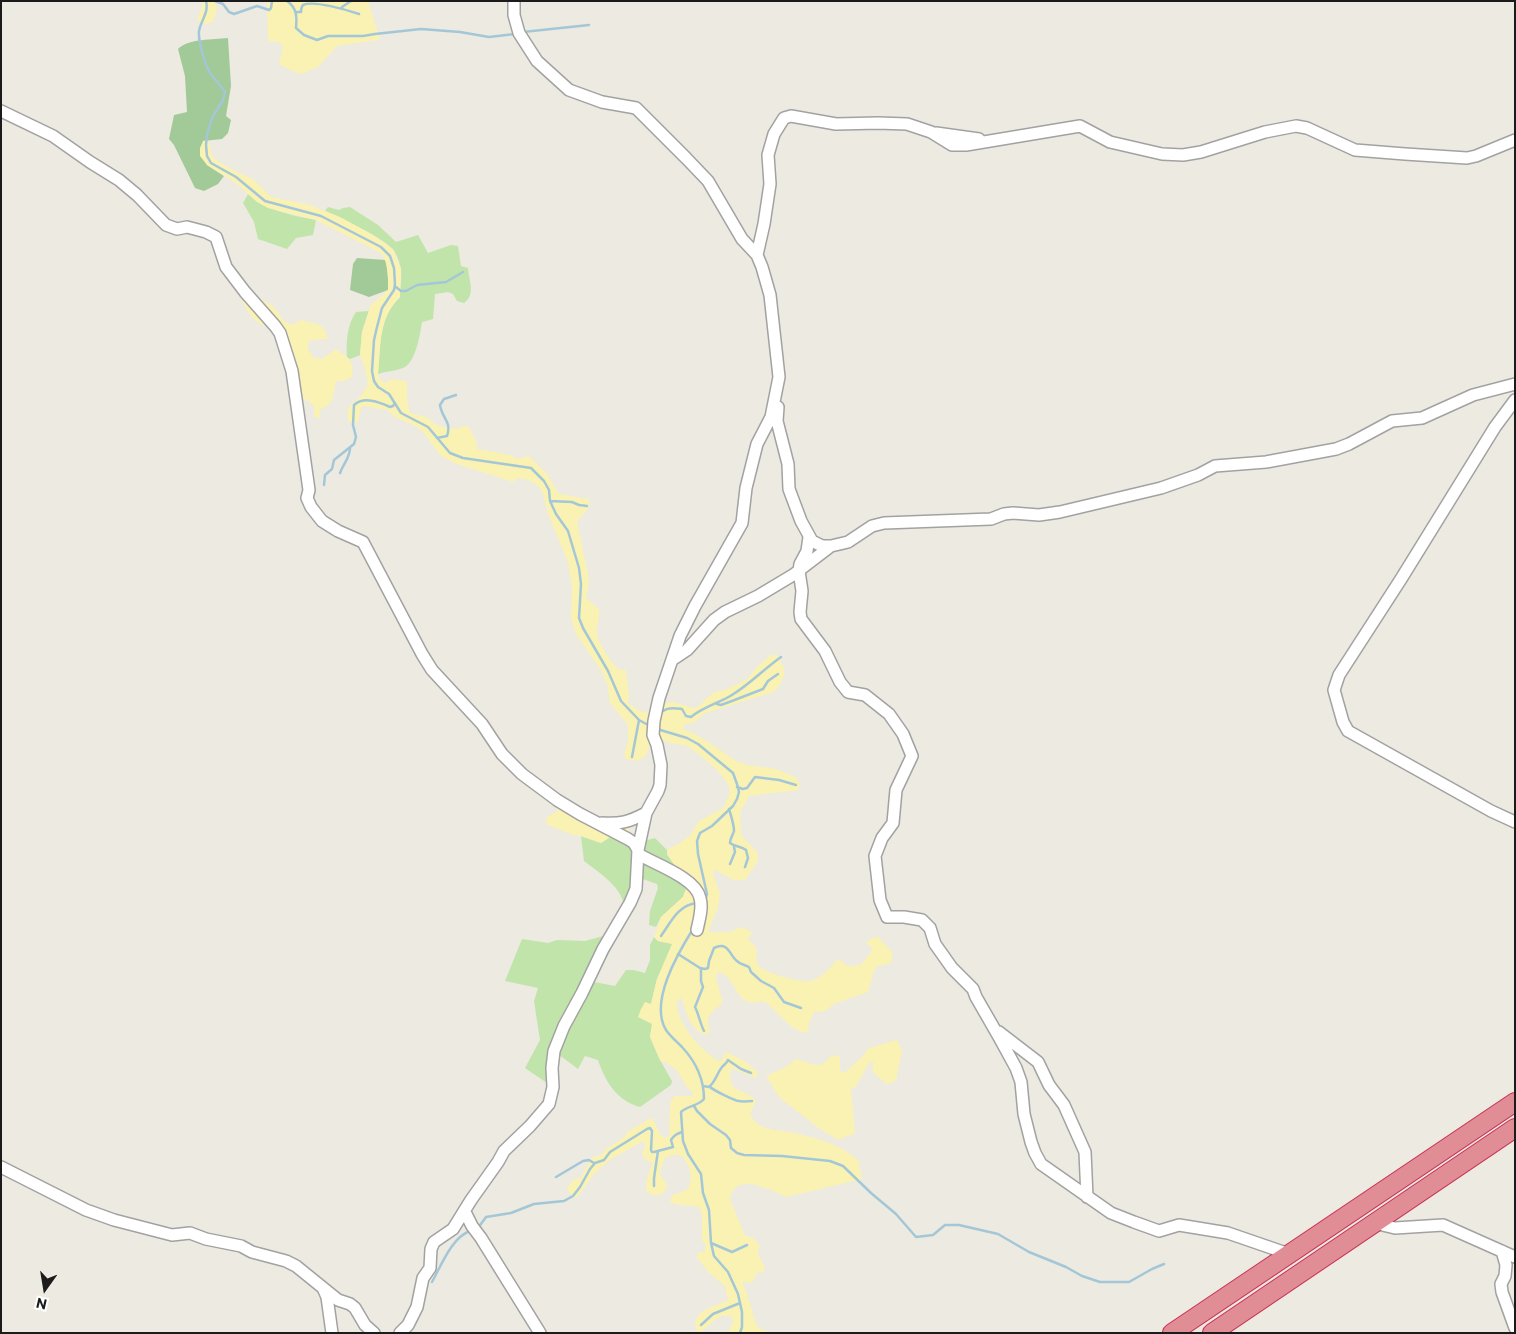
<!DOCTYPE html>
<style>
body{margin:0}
#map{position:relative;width:1516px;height:1334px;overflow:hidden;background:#eceae1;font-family:Commissioner,sans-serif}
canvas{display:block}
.frame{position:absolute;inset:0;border:2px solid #1b1b1b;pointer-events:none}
.north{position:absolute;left:20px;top:1264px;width:50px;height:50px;-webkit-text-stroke:4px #fff;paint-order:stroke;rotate:193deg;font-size:14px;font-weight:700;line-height:20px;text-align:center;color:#1b1b1b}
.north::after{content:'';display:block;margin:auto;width:18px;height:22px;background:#1b1b1b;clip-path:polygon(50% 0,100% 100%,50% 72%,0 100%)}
</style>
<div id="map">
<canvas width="1516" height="1334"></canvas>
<div class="frame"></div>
<div class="north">N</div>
</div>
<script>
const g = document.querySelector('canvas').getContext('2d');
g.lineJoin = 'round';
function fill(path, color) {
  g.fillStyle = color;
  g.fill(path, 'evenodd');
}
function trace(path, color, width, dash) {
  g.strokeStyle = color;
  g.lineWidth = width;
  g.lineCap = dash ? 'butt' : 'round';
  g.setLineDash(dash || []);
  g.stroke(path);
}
fill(new Path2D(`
 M248 194C267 211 291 215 316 220L313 235 296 238 287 249 258 239 254 222 243 203Z
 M328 207 339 210 343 208 350 207 378 225 396 242 418 235 428 253 451 245 458 246 461 266 468 268C469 282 476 294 464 303L457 301 453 294 448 292 435 294 433 319 422 322C420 335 416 360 405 367 398 371 386 371 378 374 381 345 378 318 400 297 400 288 402 278 401 269 400 263 397 255 394 251 385 238 340 218 325 211Z
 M369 311 362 332 360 355 350 359 347 357C346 342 347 325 356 312Z
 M581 836 601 843 610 837 640 842 655 838 667 850V855L686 876V889L683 897 661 917 656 927 649 925 650 911 658 888 657 884 637 877 630 910 620 932 594 982 615 986 626 970H633L645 973 650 960V945L654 937 658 941 673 944 657 979 651 1004 652 1024 650 1037 660 1060 672 1081 671 1085 640 1107C617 1101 605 1081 598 1060L585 1056 578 1069 554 1051 553 1087 525 1068 540 1040 534 1001 538 988 505 981 522 939 548 943 557 940 585 941 611 934C614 929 619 923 622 917 632 892 599 873 584 861Z`), '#c1e4aa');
fill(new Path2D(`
 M228 38 231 86 226 116 231 120 228 133 222 139 203 141 207 165 224 176 218 184 204 191 195 188 174 145 169 139 174 115 187 112 185 76 178 49C189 38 213 40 228 38Z
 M357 258 386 260 388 278V290L369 297 350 290 353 264Z`), '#a2c998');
fill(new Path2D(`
 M201 1H215L217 10 213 22 205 24 197 20 203 5Z
 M267 1H368L380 39 378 40 337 46 318 67 301 74 288 69 279 64 283 47 278 42 268 41Z
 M207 140 210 145 212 156 219 162 237 172 253 179 271 197 310 205 340 217 373 235 393 249 401 269 400 297C378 318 381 346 378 374L380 380 386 383 391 379 407 381V399L410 413 426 417 438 426 455 429 464 426 469 427 477 443V449L511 455 517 459 529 456 548 475 559 494C570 495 579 498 589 499V507L577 522 588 573 589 584 586 598 599 609C601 617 596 624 597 632 597 641 611 664 619 669 621 670 624 670 626 670 626 680 631 695 628 703 634 707 642 714 649 712L652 697 658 686 659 698 666 703 673 702 694 708 699 706 708 697 715 692 725 690 747 679 759 665 771 655H777C787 670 787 678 774 692L705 713 695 722 684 725 683 729 693 733 710 743 736 761 748 765 776 769 797 778 800 785 798 790 749 796 740 812 741 835 758 853V861L745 880H733L715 870 713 873 720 894 718 908 708 932H730L741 927 752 932 748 940C764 951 752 954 759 966 764 973 802 983 811 981 822 978 830 967 838 959L848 966 860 965 870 954 872 948 866 943 872 938 878 937 893 953 891 963 876 967C872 975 871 984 868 992L834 1004 826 1011 814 1012 808 1026 809 1030 805 1033C785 1027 780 1011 763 1001 734 1011 738 976 718 972L716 977 722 1000V1004C712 1011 704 1018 710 1029L709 1033 706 1035C691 1032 685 1011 682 998L677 1001C675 1022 702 1052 719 1061L722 1060 724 1055 727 1052 746 1062 758 1072 756 1078 734 1069H731C726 1095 745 1087 756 1101L750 1114C757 1130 776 1130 790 1132 802 1135 813 1137 824 1141 837 1145 848 1152 858 1160L862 1179 786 1197C770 1189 735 1171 730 1199L745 1236 752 1237 760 1245C755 1258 762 1258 765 1268L763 1272 757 1273 752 1283 742 1282 746 1291 756 1324 760 1329 773 1333H728L733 1322 732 1317C717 1311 711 1327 700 1332L697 1331C688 1311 715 1307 728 1300L725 1286 708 1272 700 1261 697 1259 698 1252H705V1243L702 1241V1214L699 1207C690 1205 678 1207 670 1202L672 1195C677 1193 684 1192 687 1189 695 1182 689 1160 681 1156 675 1153 670 1156 665 1158L661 1169 660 1175 666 1183 667 1188C663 1193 659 1197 653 1195 639 1191 650 1173 652 1163L645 1159 642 1155 645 1145 643 1141 611 1159 594 1174 578 1196 574 1198 570 1194 567 1188 574 1179 581 1178 588 1164 593 1157 601 1155 607 1148 625 1137 627 1132 651 1118C658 1124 657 1134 665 1138 666 1137 668 1137 669 1136 670 1134 669 1107 671 1101L675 1096H692L693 1093C685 1087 683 1079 678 1072 673 1066 666 1063 660 1060L650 1037 652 1024 638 1017 641 1009 645 1002 651 1004 657 979 672 944 658 941 654 937 661 917 683 897 686 889V876C678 869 668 860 667 850L680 843 691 834 699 821 723 808 730 793 729 786 722 776 716 769 701 756 687 746 670 743 653 736C648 750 647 766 626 759L624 755 628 741V725L610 703 608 687 602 672 576 634 571 618 572 587 568 562 548 514 542 491 539 487 529 480 518 478 513 482 454 463 440 455 424 433 417 427 397 418 387 410 363 406C358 410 361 418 357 423L349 422C345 408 349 407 359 398 363 394 365 389 368 384L365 369 360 355 362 332 371 304 376 301 388 290C388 278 389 264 381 253L316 220 268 208 257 202 237 184 207 165 200 156V148L203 141Z
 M247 291 274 307 284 321 293 325 301 320C316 324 324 322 328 339L312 340 308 343V349L314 358 322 359 336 349C349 359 354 359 352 377L344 381H336C333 396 335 404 319 410L321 418 314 417V406L295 391 275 326C257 328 250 315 242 301L245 292Z
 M562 803 597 823 630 822 628 839 610 837 601 843 581 836 573 835 546 824 547 817 556 812Z
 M897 1040 902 1050 896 1081 886 1084 872 1071 874 1062 869 1063 857 1085 851 1090 855 1133 838 1140 817 1127 779 1097 766 1076 786 1067 796 1059 816 1065 823 1064 832 1055 840 1057V1071L844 1073 861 1058 869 1048Z`), '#faf2b2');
trace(new Path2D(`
 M206 1C209 13 201 20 199 31 198 42 205 64 210 73 215 79 220 85 225 92L223 100 212 118 207 135 206 145 207 156 211 163 236 177 265 201 321 216 381 247 390 256 394 268 395 284 394 290 382 308 377 327 374 340 372 371 374 381 378 387 389 394 401 413 428 427 450 453 463 458 531 468 544 481 549 490 550 501 556 514 568 531 579 568 581 584 579 618 583 628 608 671 621 701 639 720 650 726
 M215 1 223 4 229 12 234 14 257 6 269 10 271 8 272 1
 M287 1C297 8 297 17 296 28L304 35 317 40 328 36H363L375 34 421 29 460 32 489 37 515 34
 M342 7 351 1
 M296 12H301C301 9 301 7 303 5 314 0 347 10 359 14
 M523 32 589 25
 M396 287 401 291H406L417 285 446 282 463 272
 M437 438 447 436C452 421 442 419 440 405L444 399 456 395
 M340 473C343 464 350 458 350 448
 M324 485 325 475 332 469 334 460 354 444 356 437 353 425 354 405C364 396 379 402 390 407L393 406 395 403
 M550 501 572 502 579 505 587 506
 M717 704 721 705 732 701 763 689 768 681 778 674
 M660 714C665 707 674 708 682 709L686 716 691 717C703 707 719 703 732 695 750 684 764 669 781 657
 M657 729 687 738 698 744 733 773 737 784 739 792 737 799 733 806 712 826 700 833 697 841 698 854 707 894 705 901
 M632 757 639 720
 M737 787 743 789 747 788 755 777 779 780 796 785
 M729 809C731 816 734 824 734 831 733 835 730 838 730 843 735 847 741 846 746 850L748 858 745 867
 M730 864 735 852 734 847
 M693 929C678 953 649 1002 666 1030 670 1036 677 1042 682 1047 696 1062 704 1079 704 1099 697 1107 688 1105 681 1112L683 1141 688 1154 701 1174 703 1193 709 1210 711 1243 714 1256 728 1272 738 1294 742 1312V1327L740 1333
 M661 936C671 922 678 905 697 903
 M678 954 700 968 705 969 708 968 709 961 714 948C729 941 729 955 737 961 740 964 745 965 749 967L751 972 761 981 774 988 784 1002 801 1008
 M701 968V981L703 987 695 1007C699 1015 700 1023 704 1031
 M703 1086 709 1087C716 1081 717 1073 722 1067 724 1065 727 1063 728 1060L741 1069 751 1073
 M710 1087C713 1090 735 1101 739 1101 743 1102 748 1101 752 1101
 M694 1106 697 1111 710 1124 726 1135 730 1140 731 1148 737 1153 744 1155 782 1156 830 1161 843 1166 871 1193 896 1214 916 1237 933 1235 945 1225H959L998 1234 1029 1252 1066 1267 1082 1276 1100 1282H1129L1152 1269 1164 1264
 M556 1177 583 1161 589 1160 594 1163
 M654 1186V1178L658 1151
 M478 1228 486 1217 511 1213 534 1204 564 1201 573 1196 580 1187 590 1169 595 1163 604 1160 610 1152 647 1129 650 1128 652 1131 651 1150 652 1152H654L673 1147 671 1140C674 1135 677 1134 682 1132
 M711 1243 732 1252 747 1245
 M432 1282C441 1266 452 1237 470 1231
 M701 1325 713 1314 740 1303`), '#a4c7d7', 2.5);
const minor = new Path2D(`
 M514 1V15L519 33 537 61 569 90 602 102 636 108 686 158 708 181 742 239 757 255 762 267 770 295 779 377 771 417 757 444 746 488 742 523 695 606 680 636 659 698 654 721 653 735 657 745 661 765 660 785 658 791 646 813 638 850
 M1 111 53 136 90 162 119 180 137 195 166 225 177 229 187 227 206 232 216 237 226 267 245 292 275 326 280 333 292 371 309 490 307 498 311 507 322 521 338 531 363 542 422 654 432 670 482 724 502 754 522 774 557 800 580 814 628 839 634 843 638 850 636 889 630 903 603 949 582 993 564 1026 554 1051 552 1068 553 1087 549 1104 530 1126 504 1151 498 1162 471 1200 453 1229 434 1242 431 1249 430 1268 423 1278 417 1307 408 1325 400 1333
 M936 133 979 139
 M757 255 764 224 770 184 768 155 774 134 784 118 791 116 836 124 878 123 907 124 931 132 952 145H966L1080 126 1110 142 1162 154 1183 155 1201 152 1265 132 1296 126 1307 128 1355 150 1405 154 1467 158 1476 156 1515 140
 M1515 400 1495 427 1401 579 1339 675 1334 690 1343 722 1348 731 1491 811 1515 822
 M778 407 777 421 788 464 789 489 801 521 812 541 822 546H831
 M809 537 807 551 800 564 799 571 802 591 800 612 801 619 825 651 840 682 848 692 865 695 889 714 903 734 912 756 896 790 893 823 882 838 875 856 880 900 887 917H904L922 920 930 928 935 944 952 968 973 989 976 997 999 1037 1016 1068 1021 1082 1024 1114 1031 1142 1035 1153 1041 1164 1111 1213 1134 1222 1159 1231 1179 1225 1228 1233 1289 1254
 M672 660 687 650 714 620 725 612 758 596 793 575 831 546 848 542 872 526 884 523 991 519 1004 514 1013 513 1039 515 1060 512 1161 488 1198 475 1215 466 1266 462 1336 449 1349 444 1392 421 1422 418 1473 395 1515 384
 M602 823C621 824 629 822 646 813
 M638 854C655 864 696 878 700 898 703 908 699 920 697 930
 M999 1032 1038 1062 1049 1085 1064 1105 1085 1152 1087 1197
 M1 1167 86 1210 114 1220 172 1235 190 1233 206 1239 241 1246 252 1252 286 1261 296 1266 338 1300 350 1304 355 1308 365 1325 374 1333
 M465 1212 472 1226 481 1238 540 1333
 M1374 1223 1395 1228 1443 1225 1515 1257
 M1502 1251 1506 1265 1505 1276 1501 1284 1502 1292 1515 1328
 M323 1288 327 1297 332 1333`);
const highway = new Path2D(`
 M1172 1333 1515 1102
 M1212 1333 1515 1128`);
trace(minor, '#a2a2a2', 14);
trace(highway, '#ca2f55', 20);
trace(minor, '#fff', 11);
trace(highway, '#e08d95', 18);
</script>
